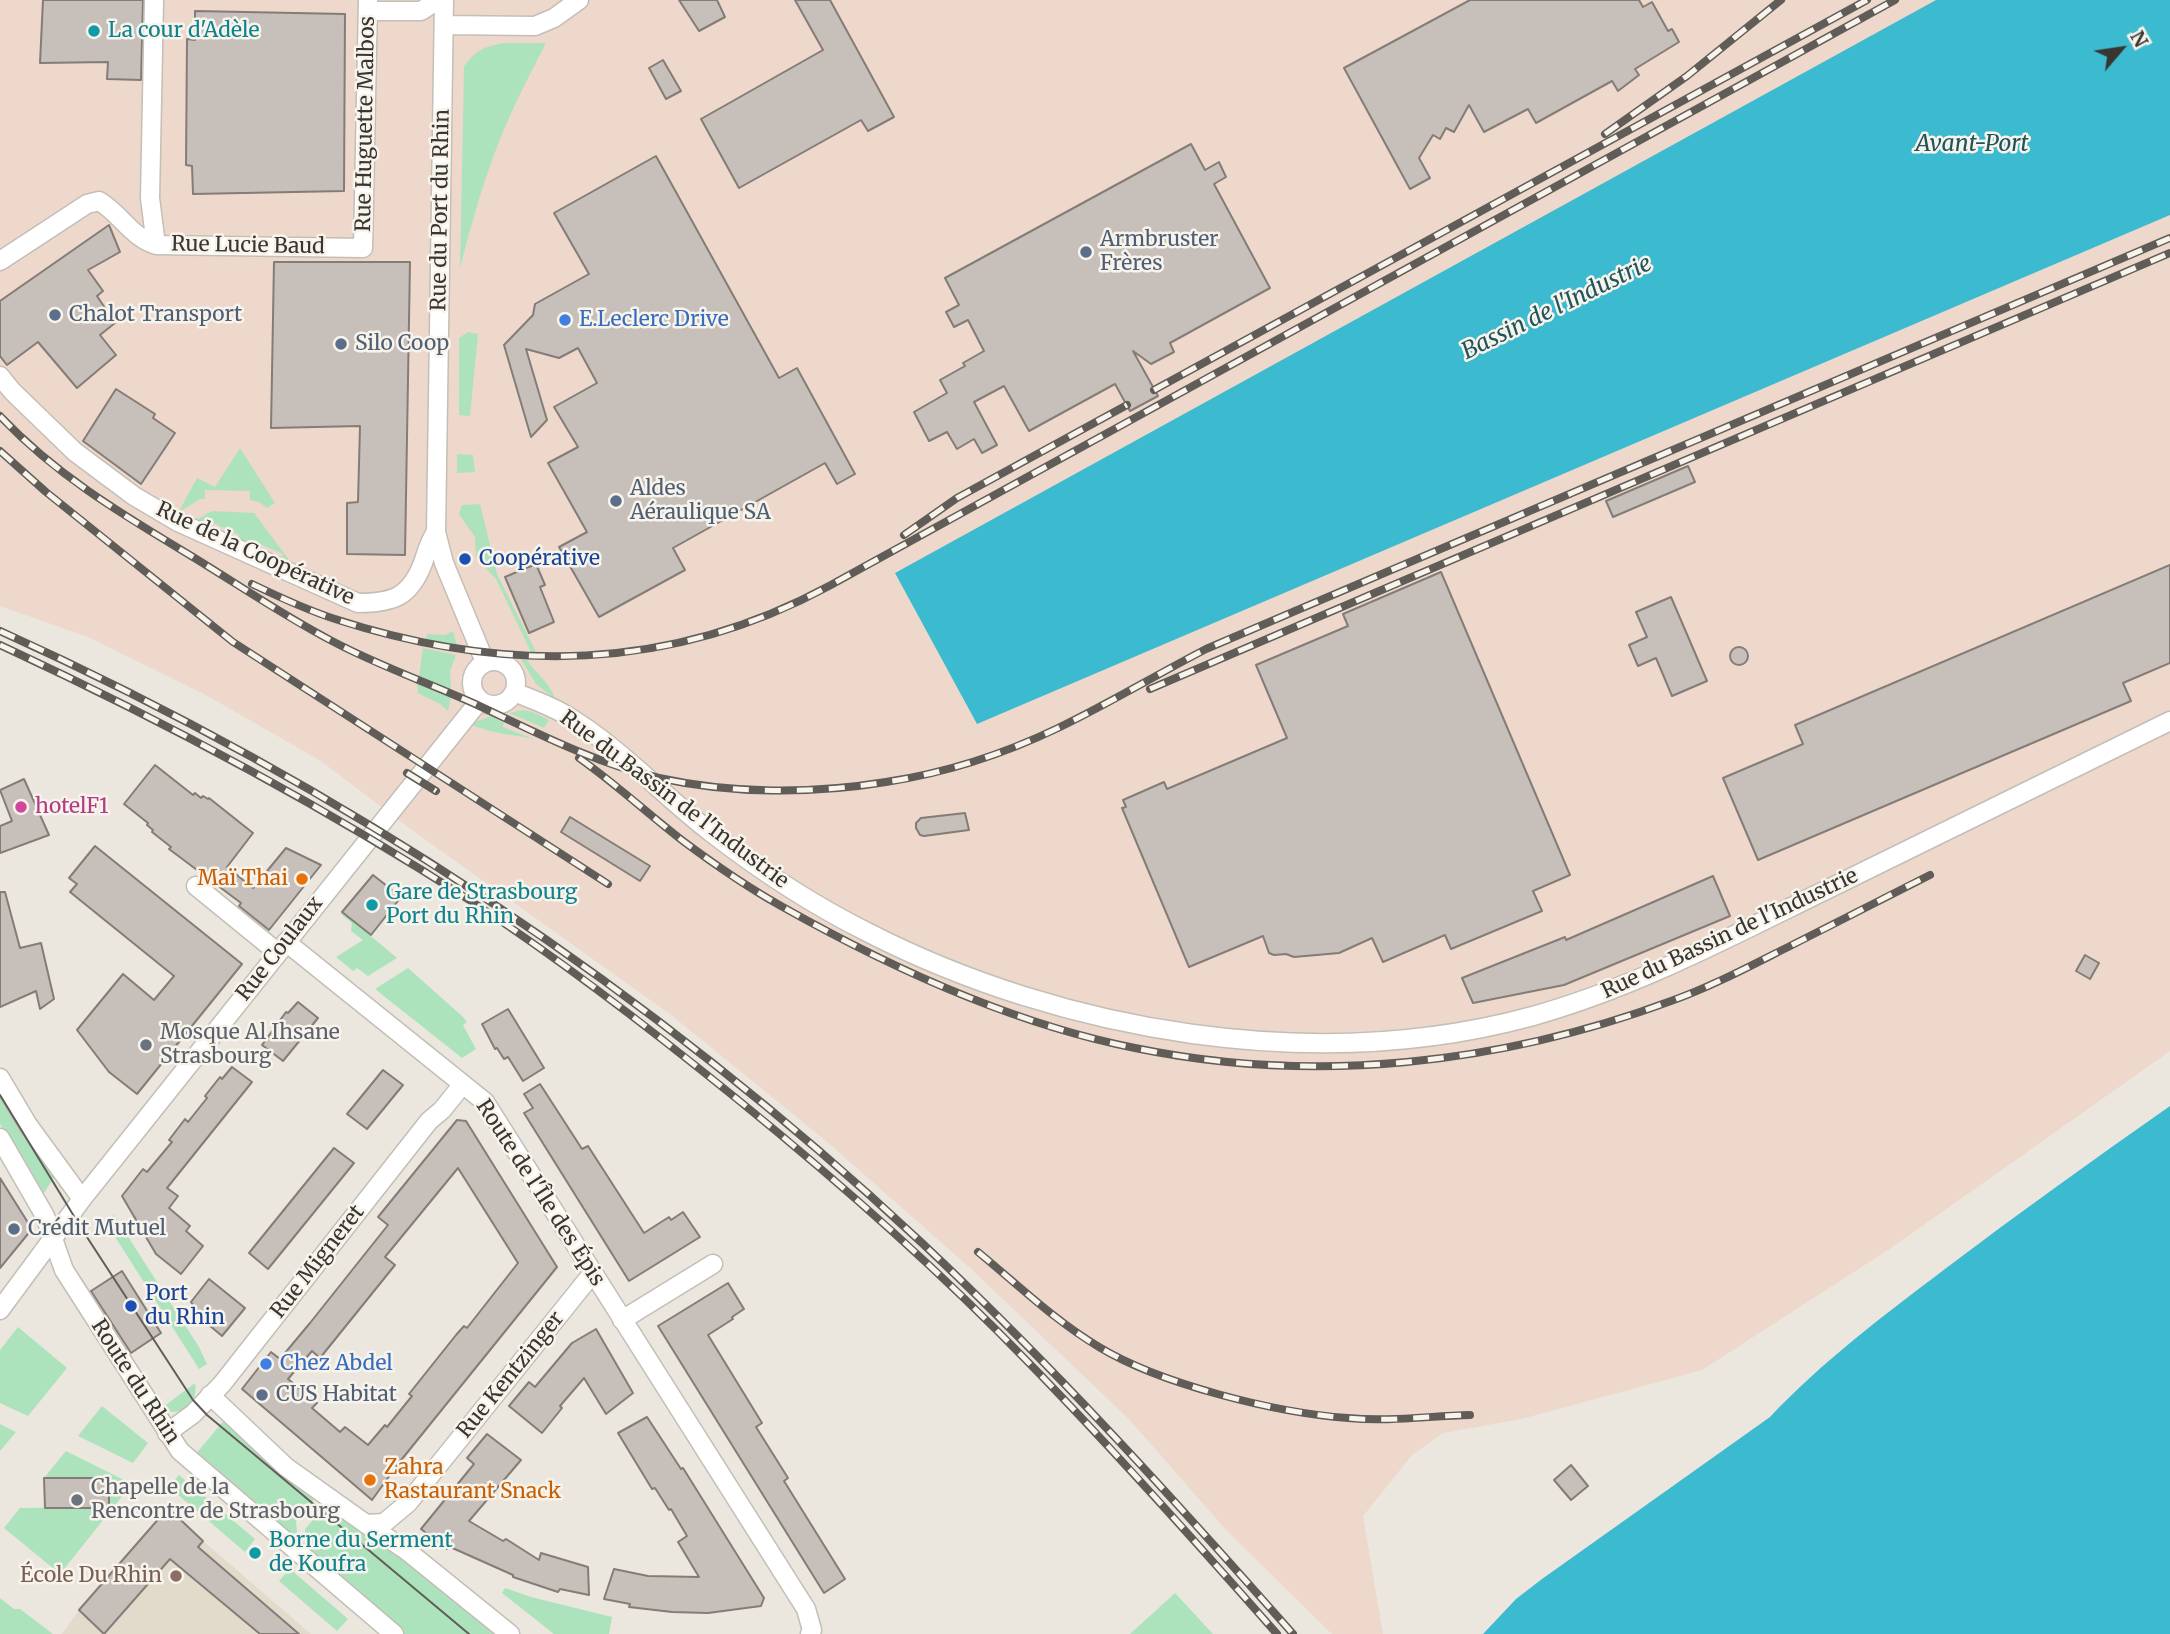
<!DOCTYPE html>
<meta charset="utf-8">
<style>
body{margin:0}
#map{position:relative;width:2170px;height:1634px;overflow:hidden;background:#ebe6de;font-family:Merriweather,serif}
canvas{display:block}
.north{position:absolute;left:2086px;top:14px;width:70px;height:70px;-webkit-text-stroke:5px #f8f4eb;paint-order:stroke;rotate:61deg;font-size:19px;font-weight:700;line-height:28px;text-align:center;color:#383633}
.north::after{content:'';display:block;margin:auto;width:24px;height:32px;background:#383633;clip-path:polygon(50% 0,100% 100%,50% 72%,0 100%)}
</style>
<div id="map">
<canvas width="2170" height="1634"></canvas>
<div class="north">N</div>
</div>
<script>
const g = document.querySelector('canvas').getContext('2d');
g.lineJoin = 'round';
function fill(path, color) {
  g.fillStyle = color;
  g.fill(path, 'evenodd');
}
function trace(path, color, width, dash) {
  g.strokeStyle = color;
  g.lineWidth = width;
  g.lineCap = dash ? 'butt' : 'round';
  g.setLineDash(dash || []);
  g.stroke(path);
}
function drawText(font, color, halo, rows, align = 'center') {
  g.font = font + ' Merriweather,serif';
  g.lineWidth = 5;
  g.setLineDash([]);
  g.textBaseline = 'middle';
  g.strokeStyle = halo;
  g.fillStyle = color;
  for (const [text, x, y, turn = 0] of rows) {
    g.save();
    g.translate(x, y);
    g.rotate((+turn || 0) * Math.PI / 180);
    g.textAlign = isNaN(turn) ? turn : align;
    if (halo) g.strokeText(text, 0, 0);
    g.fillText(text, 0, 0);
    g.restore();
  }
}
fill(new Path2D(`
 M0 0H2170V1051L1894 1246 1702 1370 1521 1419 1443 1433 1412 1455 1363 1516 1383 1634H1332L1227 1531 1129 1419 969 1267 825 1140 670 1014 412 830 321 761 206 695 88 637 0 606Z`), '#eed8cb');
fill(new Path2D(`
 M168 1508 203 1541 311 1634H62L79 1610Z`), '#e2dacb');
fill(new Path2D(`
 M504 43H546C527 80 508 116 494 155 480 192 470 230 460 268L464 67C474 51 485 46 504 43Z
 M468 332 478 334 470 416 459 415V338Z
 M240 448 275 503 267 508 259 502 250 500V491L205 490V499H200L178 513 197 478 215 487Z
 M457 454 473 455 475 472 457 473Z
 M480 504 497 574 536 652 532 654 496 579 476 557 475 537 459 514 462 505Z
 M212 511 254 513 295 568 280 561 283 554 253 541 250 548 236 542 239 535 205 519 201 525 194 521Z
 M453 631 457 646 426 639 427 634 445 635Z
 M423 648 456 655 450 671 451 691 419 677Z
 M521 659 527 660C536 674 551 683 555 699L536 684Z
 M417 683 451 697 448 711 440 704 418 693Z
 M523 710 533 712 549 720 544 728 509 713Z
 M491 716 504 723 503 727 534 739C513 734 490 734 470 724Z
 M342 912 397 958 368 976 357 968 353 971 336 957 363 940 351 931 352 923 341 914Z
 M408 968 462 1016 467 1022 463 1025 476 1049 462 1058 375 989Z
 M0 1087 56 1174 44 1193 0 1124Z
 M114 1215 199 1347 207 1364 199 1369 105 1221Z
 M18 1327 67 1368 28 1416 0 1403V1350Z
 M195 1383C198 1399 188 1412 172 1412L163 1407Z
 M102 1406 148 1443 133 1463 78 1436Z
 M226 1418 317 1496 296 1521 298 1544 194 1456Z
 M0 1424 16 1432 0 1451Z
 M66 1451 132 1484 60 1574 4 1528 20 1508 109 1507 44 1478Z
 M179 1475 255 1539 245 1552 169 1487Z
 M327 1504 400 1553 501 1634H402L308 1551 305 1529Z
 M290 1569 348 1619 337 1631 279 1581Z
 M505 1588 531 1597 612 1617 609 1634H554L502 1593Z
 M1175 1593 1213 1634H1130Z
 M0 1598 14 1609H20L53 1634H0Z`), '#ade3bc');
fill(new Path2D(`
 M1936 0H2170V215L977 724 895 573Z
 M2170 1106V1634H1483L1516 1599 1542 1579 1770 1417C1823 1361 1884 1315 1945 1269 2019 1213 2094 1159 2170 1106Z`), '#3cbbd0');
const building = new Path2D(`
 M43 0H143L141 80 107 79 108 62 40 63Z
 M679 0H717L725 17 699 31Z
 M795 0H830L894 117 868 131 861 120 739 188 701 119 823 50Z
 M1470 0H1639L1643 7 1652 2 1668 31 1672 29 1679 42 1635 69 1639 75 1618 91 1612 81 1536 123 1528 109 1484 132 1469 105 1454 132 1446 128 1440 139 1433 135 1419 158 1430 178 1410 189 1344 68Z
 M195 11 345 14 344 191 193 194 192 166 186 165 187 39 195 40Z
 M663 60 681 91 666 99 649 68Z
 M1191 144 1205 170 1219 162 1226 177 1214 184 1270 288 1170 343 1174 352 1151 364 1133 351 1158 396 1130 411 1115 384 1029 431 1004 386 974 402 997 445 982 453 974 439 957 449 947 432 929 441 914 412 947 393 940 380 965 366 963 363 984 351 968 320 954 327 946 312 959 305 945 278Z
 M656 156 779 378 797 368 855 474 837 484 825 463 673 548 685 570 599 617 559 547 587 532 548 463 578 447 554 407 597 383 578 348 559 358 526 349 547 420 531 437 504 345 533 315 535 304 589 274 554 213Z
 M109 225 120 252 88 270 103 291 97 296 115 323 100 335 116 355 77 388 38 342 7 365 0 356V301Z
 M274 262H410L405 555 347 554V503L358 502 360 426 271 428Z
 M116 389 155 414 153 418 175 433 141 484 83 441Z
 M1688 466 1695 482 1613 517 1606 501Z
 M536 564 545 585 540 587 554 622 529 633 505 577Z
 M2170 565V663L2123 683 2131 701 1758 860 1723 778 1803 744 1795 725Z
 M1441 572 1570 875 1533 891 1542 911 1451 949 1445 935 1383 962 1372 938 1339 953 1294 957 1286 954 1274 955 1269 953 1263 936 1189 967 1122 808 1126 807 1123 800 1164 782 1167 789 1287 738 1256 665 1348 626 1343 614Z
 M1671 597 1707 681 1672 696 1656 658 1638 666 1629 645 1647 637 1636 612Z
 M1730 656a9 9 0 1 1 18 0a9 9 0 1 1-18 0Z
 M155 765 193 795 195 793 201 798 203 796 208 799 209 798 253 833 227 867 253 888 286 848 321 865 269 930 239 906 241 903 169 849 171 847 152 832 153 830 147 825 148 823 124 804Z
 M24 779 49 835 0 853V826L12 821 0 790Z
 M965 813 969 830 924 836 920 835 916 828V823L921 818Z
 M570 817 650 866 640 881 561 832Z
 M95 846 242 964 137 1094 109 1072 77 1030 123 974 154 1000 174 976 70 892 77 884 69 878Z
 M373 875 401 897 371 935 342 912Z
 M1713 876 1730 916 1564 985 1473 1003 1462 978 1565 937 1566 940Z
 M0 892H5L20 948 41 943 54 999 40 1009 36 991 0 1007Z
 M2085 955 2099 963 2090 979 2076 971Z
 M298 1002 318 1018 283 1061 262 1045 286 1012 288 1013Z
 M508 1009 544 1068 523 1081 508 1057 504 1059 497 1048 495 1049 482 1024Z
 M232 1067 252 1082 167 1188 178 1196 169 1208 190 1226 186 1231 203 1246 181 1274 156 1254 122 1196 143 1169 147 1172 172 1142 169 1140 185 1119 188 1122 207 1098 205 1096 220 1077 222 1079Z
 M383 1070 403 1085 367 1129 347 1114Z
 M540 1084 582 1149 588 1146 644 1233 669 1217 671 1220 683 1212 700 1237 629 1281 524 1113 533 1108 524 1094Z
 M457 1120 466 1121 557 1267 398 1464 372 1500 242 1389 271 1352 280 1359 310 1323 388 1225 378 1217ZM458 1168 518 1263 467 1328 464 1326 456 1335 409 1394 412 1396 387 1427 385 1425 368 1445 345 1427 340 1432 312 1408 317 1403 288 1379 312 1351 320 1358 395 1265 385 1257Z
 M334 1148 354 1163 268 1269 249 1253Z
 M0 1178 32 1229 0 1268Z
 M122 1271 161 1333 131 1353 91 1291Z
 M209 1279 245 1308 222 1336 203 1320 191 1302Z
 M728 1283 744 1309 732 1317 733 1319 708 1335 762 1423 756 1427 788 1478 784 1481 845 1579 824 1593 658 1326Z
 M596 1329 633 1393 606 1414 584 1378 560 1406 562 1408 542 1433 509 1406 529 1382 535 1387 572 1343Z
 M647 1417 681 1469 683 1468 764 1598 761 1606 708 1613 672 1612 629 1607 630 1604 604 1599 614 1569 648 1576 699 1577 678 1542 687 1536 671 1509 669 1510 655 1488 652 1489 618 1433Z
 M487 1434 521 1460 469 1521 503 1541 506 1539 539 1560 541 1553 588 1567 589 1595 560 1589 558 1592 513 1577V1575L448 1546 447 1549 421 1529 474 1464 467 1458Z
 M1571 1465 1588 1486 1571 1500 1554 1480Z
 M44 1478H109V1508H45Z
 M168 1508 203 1541 198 1547 299 1634H260L170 1559 104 1634 79 1610Z`);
fill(building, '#c7bfb9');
trace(building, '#847c77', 2);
const minor = new Path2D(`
 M154 0 150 198 156 245
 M444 0 436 532 444 563 485 662
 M368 11H421L438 0
 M444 25 535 26 554 18 579 0
 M0 261 87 204 99 201C121 214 131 237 156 245L363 248 368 0
 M0 376 12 391 75 452 134 496 178 522 358 603C393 603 410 597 423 563 427 551 429 542 436 532
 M472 683a22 22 0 1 1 44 0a22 22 0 1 1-44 0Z
 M514 692C531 699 549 705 564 714 619 746 663 796 713 834 761 871 813 905 867 932 1064 1033 1317 1075 1533 1016 1636 987 1730 937 1826 890 1941 834 2055 777 2170 721
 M196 886 277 952
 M286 942 485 1102 806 1609 812 1630 810 1634
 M0 1078 28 1125 82 1199
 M0 1138 45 1216 64 1270 180 1451 394 1634
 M0 1310 82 1199 480 700
 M622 1320 713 1264
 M210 1395 286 1467 366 1524 406 1550 510 1634
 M167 1433 193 1414 222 1384 429 1121 442 1110 463 1084
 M366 1524 384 1523 408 1503 592 1274`);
trace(minor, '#c3bfb6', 21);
trace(minor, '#fff', 18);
trace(new Path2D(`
 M0 1095 83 1231 193 1400 207 1415 469 1634`), '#605d59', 2);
const rail = new Path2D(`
 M1605 134 1687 76 1781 0
 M1154 390 1867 0
 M0 416C56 475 120 513 188 554 236 583 282 615 332 641 377 665 426 682 473 703 533 731 594 763 659 778 732 794 812 794 886 782 945 773 1004 754 1058 728 1108 704 1156 675 1206 649L2170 238
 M0 451 46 492 233 642 608 884
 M904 535 957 498 1127 405
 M252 584C279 597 307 610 335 619 505 674 670 672 829 586L1895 0
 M0 631C339 784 650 989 922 1243 1053 1366 1174 1499 1293 1634
 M0 645C164 721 322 805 474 903 565 963 652 1030 737 1099 838 1181 937 1268 1028 1362 1114 1450 1196 1542 1277 1634
 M1150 689 2170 253
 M579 758C616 784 648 814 683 841 714 864 747 887 781 906 889 967 1013 1024 1135 1048 1315 1085 1501 1064 1671 1001 1713 986 1752 965 1792 945 1838 922 1884 898 1930 875
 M407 773 436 791
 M978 1252C1017 1284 1055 1321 1099 1347 1160 1384 1276 1413 1348 1418 1388 1422 1429 1416 1470 1415`);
trace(rail, '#605d59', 8);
trace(rail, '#f8f4eb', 5, [16]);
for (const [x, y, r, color] of [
 [94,31,7,"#0f9aa8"],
 [1086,252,7,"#5c6f8a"],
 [55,315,7,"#5c6f8a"],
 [565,320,7,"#3f7fe0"],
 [341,344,7,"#5c6f8a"],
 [616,501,7,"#5c6f8a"],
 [465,559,7,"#1a4fb4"],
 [21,807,7,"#d1479c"],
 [302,879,7,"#e8710a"],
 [372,905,7,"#0f9aa8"],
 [146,1045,7,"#6b7280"],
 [14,1229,7,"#5c6f8a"],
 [131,1306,7,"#1a4fb4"],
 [266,1364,7,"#3f7fe0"],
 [262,1395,7,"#5c6f8a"],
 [370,1480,7,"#e8710a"],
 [77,1500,7,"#6b7280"],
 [255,1553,7,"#0f9aa8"],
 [176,1576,7,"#8d6e63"]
]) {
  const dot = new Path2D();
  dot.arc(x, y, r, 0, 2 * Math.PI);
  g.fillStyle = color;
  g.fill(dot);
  trace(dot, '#f8f4eb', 2.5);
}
drawText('21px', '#0d838f', '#f8f4eb', [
 ["La cour d'Adèle",108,31],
 ["Gare de Strasbourg",386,893],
 ["Port du Rhin",386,917],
 ["Borne du Serment",269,1541],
 ["de Koufra",269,1565]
], 'left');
drawText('21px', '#383633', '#f8f4eb', [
 ["Rue Huguette Malbos",366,124,-89],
 ["Rue du Port du Rhin",441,210,-89],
 ["Rue Lucie Baud",248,246,1],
 ["Rue de la Coopérative",255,554,25],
 ["Rue du Bassin de l'Industrie",674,800,37],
 ["Rue du Bassin de l'Industrie",1730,934,-25],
 ["Rue Coulaux",280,949,-52],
 ["Route de l'Île des Épis",540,1193,57],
 ["Rue Migneret",318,1262,-52],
 ["Rue Kentzinger",511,1375,-51],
 ["Route du Rhin",135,1382,57]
]);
drawText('21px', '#4e5e75', '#f8f4eb', [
 ["Armbruster",1100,240],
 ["Frères",1100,264],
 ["Chalot Transport",69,315],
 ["Silo Coop",355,344],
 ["Aldes",630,489],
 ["Aéraulique SA",630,513],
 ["Crédit Mutuel",28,1229],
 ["CUS Habitat",276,1395]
], 'left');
drawText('21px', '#366cbe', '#f8f4eb', [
 ["E.Leclerc Drive",579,320],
 ["Chez Abdel",280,1364]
], 'left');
drawText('21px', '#164399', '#f8f4eb', [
 ["Coopérative",479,559],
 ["Port",145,1294],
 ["du Rhin",145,1318]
], 'left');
drawText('21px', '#b23c85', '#f8f4eb', [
 ["hotelF1",35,807]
], 'left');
drawText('21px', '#c56008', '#f8f4eb', [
 ["Maï Thai",288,879],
 ["Zahra",384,1468,"left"],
 ["Rastaurant Snack",384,1492,"left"]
], 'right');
drawText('21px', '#5b616d', '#f8f4eb', [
 ["Mosque Al Ihsane",160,1033],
 ["Strasbourg",160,1057],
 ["Chapelle de la",91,1488],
 ["Rencontre de Strasbourg",91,1512]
], 'left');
drawText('21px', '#785e54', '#f8f4eb', [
 ["École Du Rhin",162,1576]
], 'right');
drawText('italic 23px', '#20545d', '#f8f4eb', [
 ["Avant-Port",1972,144],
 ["Bassin de l'Industrie",1557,308,-26]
]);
</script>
